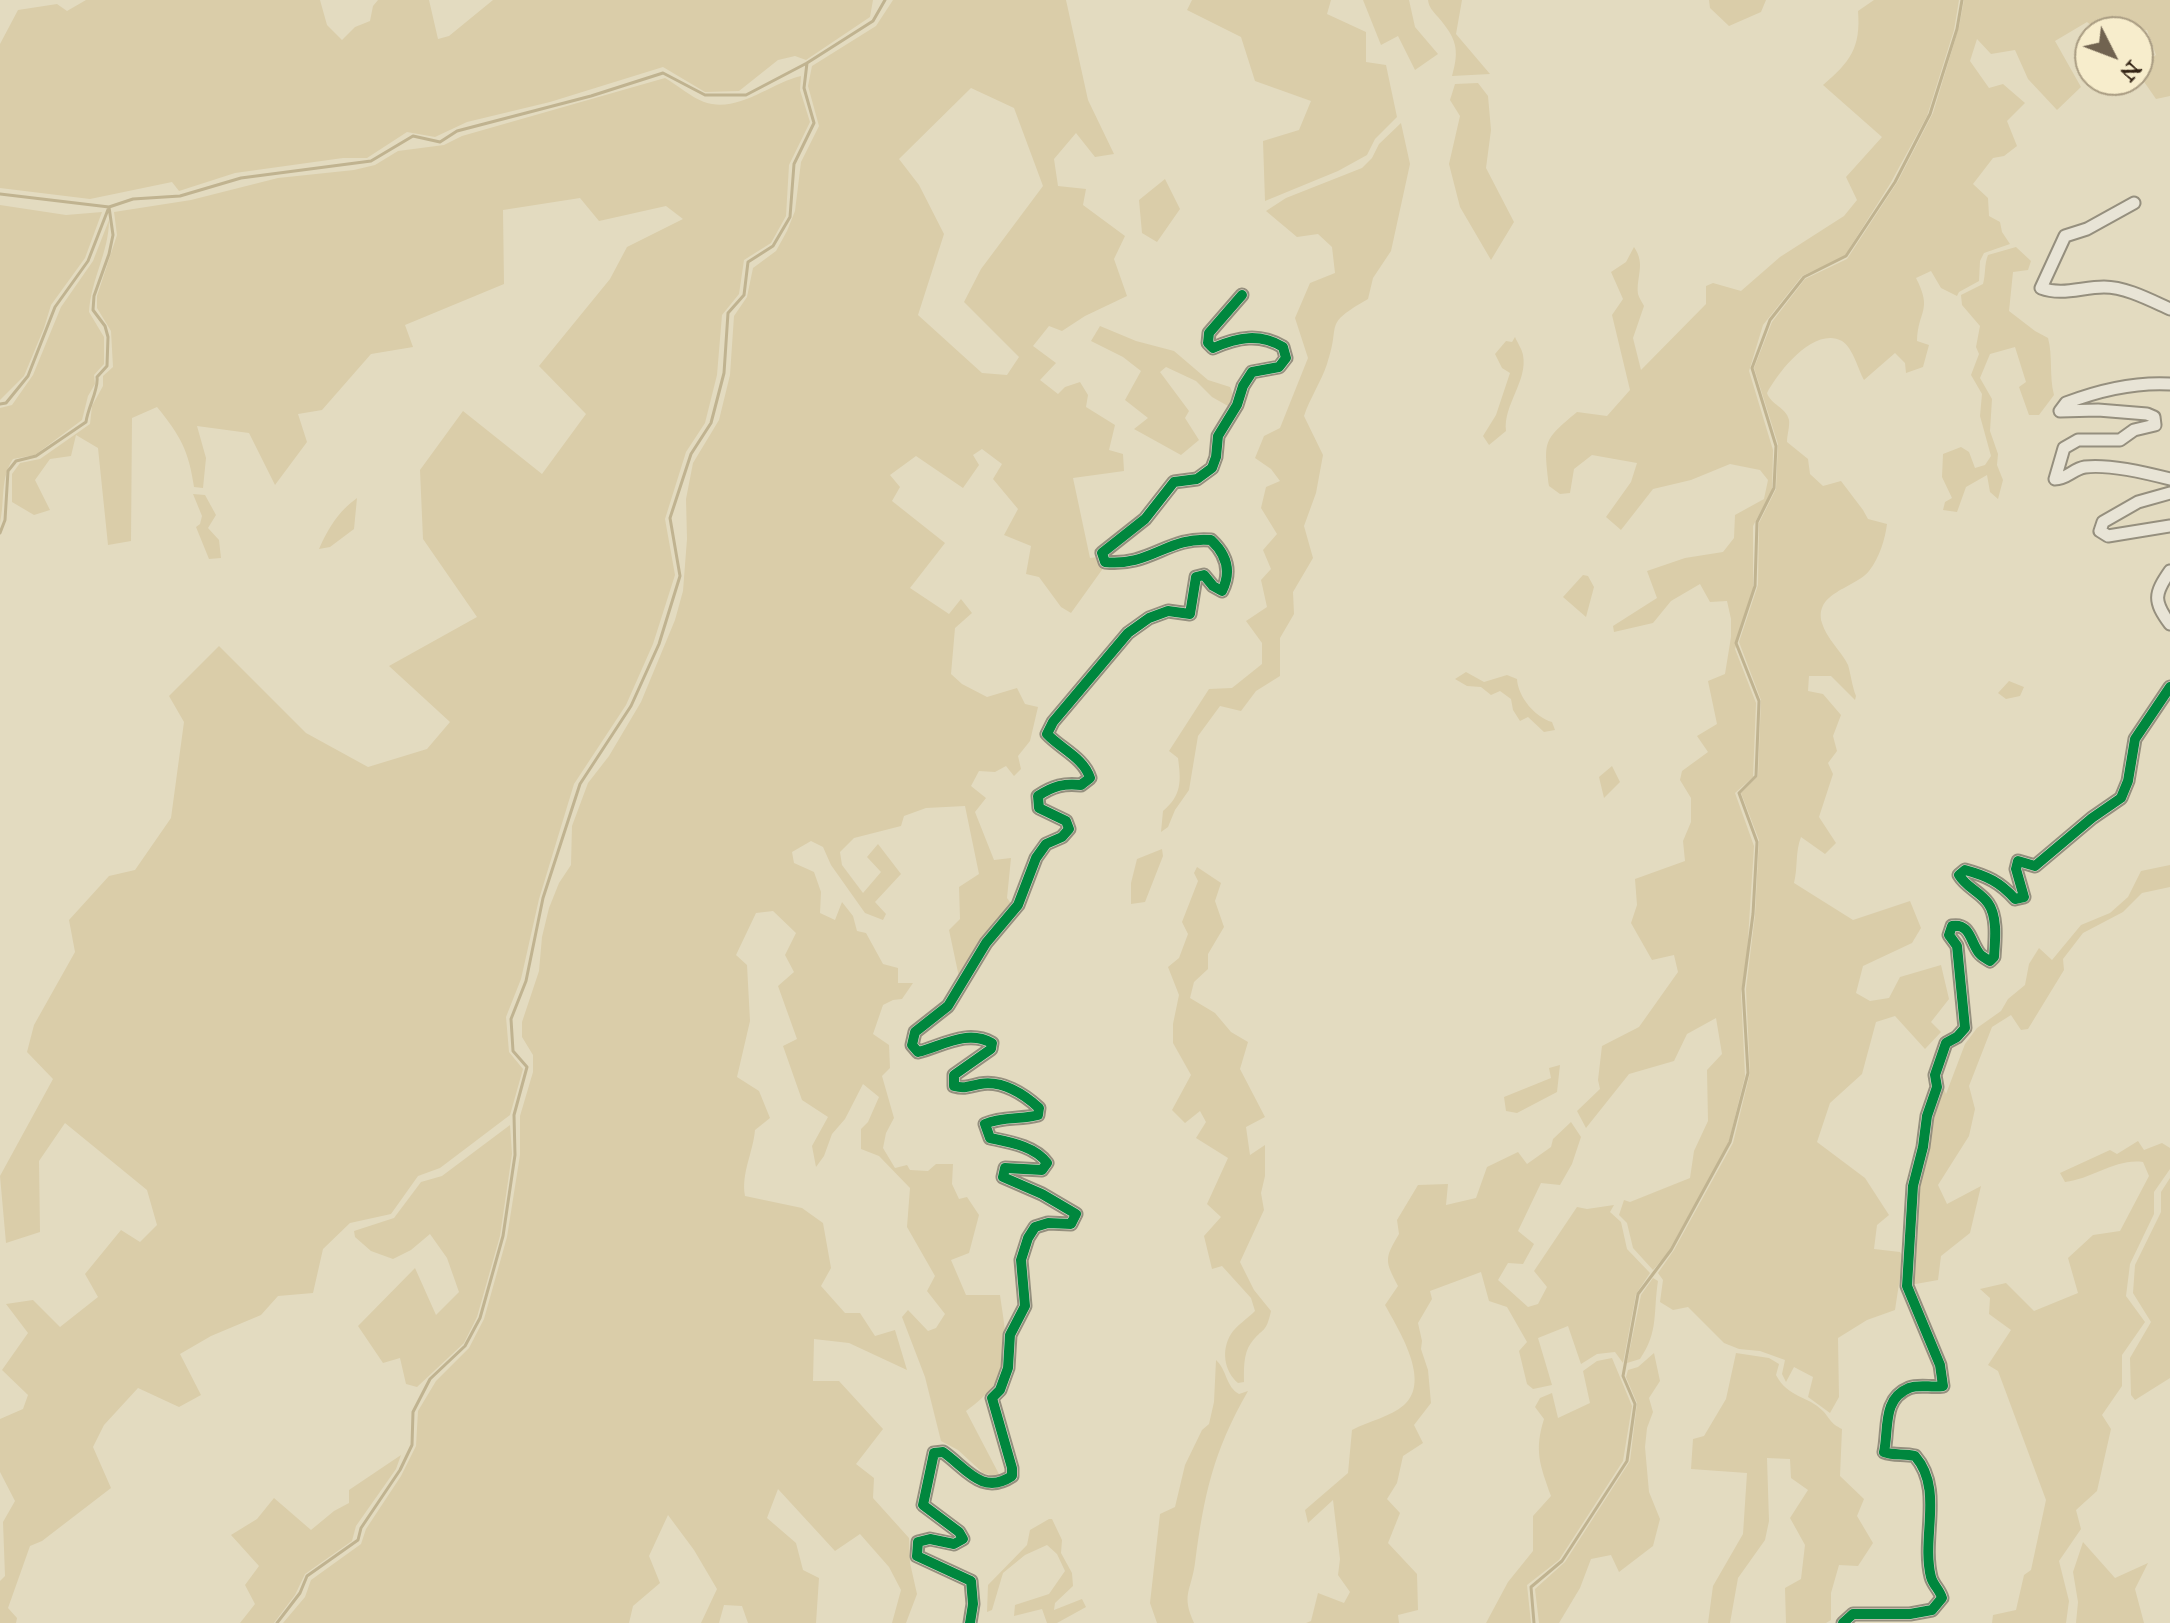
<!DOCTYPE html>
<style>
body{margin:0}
#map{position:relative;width:2170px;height:1623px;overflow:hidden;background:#e3dbc0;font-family:"IM FELL Great Primer",serif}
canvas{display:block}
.north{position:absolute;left:2074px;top:16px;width:80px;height:80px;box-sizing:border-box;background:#f7edcc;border:2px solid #a99c82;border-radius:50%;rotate:132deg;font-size:22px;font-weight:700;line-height:32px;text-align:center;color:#332314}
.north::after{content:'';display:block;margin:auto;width:28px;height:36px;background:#716350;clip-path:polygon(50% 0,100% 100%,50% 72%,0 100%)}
</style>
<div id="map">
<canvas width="2170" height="1623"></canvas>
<div class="north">N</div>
</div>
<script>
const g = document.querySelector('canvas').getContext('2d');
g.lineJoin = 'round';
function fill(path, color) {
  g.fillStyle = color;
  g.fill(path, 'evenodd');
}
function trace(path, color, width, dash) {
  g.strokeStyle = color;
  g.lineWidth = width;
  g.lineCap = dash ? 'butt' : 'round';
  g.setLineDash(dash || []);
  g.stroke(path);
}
fill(new Path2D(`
 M86 0H320L327 25 342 40 355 27 370 21 373 6 378 0H429L438 39 449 36 493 0H873L870 17 806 60 795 56 778 60 739 91 705 92 663 67 550 102 467 122 435 137 407 132 367 158H343L235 173 179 191 172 182 90 199 0 188V44L18 10 57 4 67 11Z
 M893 0H1066L1088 100 1114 154 1095 157 1076 133 1054 159 1058 186 1086 189 1083 205 1125 236 1114 259 1127 296 1085 316 1062 331 1049 326 1033 346 1056 363 1040 380 1058 394 1065 387 1080 382 1088 395 1086 407 1115 425 1109 450 1123 454 1124 471 1073 478 1090 558 1098 557 1104 567 1071 613 1061 607 1039 577 1026 574 1031 546 1004 535 1018 509 993 479 1002 464 982 449 973 455 979 465 963 488 916 456 890 475 900 487 892 501 945 543 910 588 949 614 961 599 972 613 955 628 951 674 962 684 987 697 1017 688 1025 704 1038 707 1030 741 1018 756 1021 769 1014 776 1006 766 995 772 979 771 971 786 986 798 975 812 994 860 1011 858 1007 898 1013 906 959 977 949 930 960 919 959 887 979 874 965 806 926 808 904 816 901 826 854 838 840 852 842 865 863 893 881 872 867 857 878 844 901 874 875 902 886 914 883 920 865 913 831 865 823 847 811 841 792 852 794 863 814 872 821 892 820 913 835 920 842 902 853 916 857 931 866 933 883 964 898 968V983H913L902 999 893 1000 883 1005 873 1034 889 1045 890 1068 882 1076 894 1118 886 1133 883 1148 895 1168 907 1165 910 1170 928 1171 936 1164H953L952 1184 959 1199 967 1197 979 1215 969 1253 951 1260 966 1295H1000C1008 1351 1016 1375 966 1411L1001 1478 983 1473 958 1450 941 1441 925 1377 902 1317 908 1310 928 1331 936 1328 945 1314 927 1291 935 1276 907 1227 910 1188 879 1156 861 1149V1129L868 1122 879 1097 863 1084 845 1119 832 1134 824 1156 816 1167 812 1146 828 1117 802 1100 783 1046 797 1039 778 986 794 972 785 955 796 933 773 911 756 913 736 955 747 965 750 1021 737 1077 759 1091 770 1118 755 1130C753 1153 741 1173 745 1196L802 1208 823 1223 831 1268 821 1286 845 1313H860L875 1336 895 1330 907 1370 849 1343 814 1339 813 1381H839L883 1429 856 1464 874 1478 873 1498 909 1538 910 1563 917 1594 906 1623H892L901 1590 889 1567 860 1534 835 1551 778 1489 767 1518 796 1543 803 1570 819 1578 816 1623H748L742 1606 724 1605 719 1623H701L717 1589 694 1550 668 1515 649 1556 660 1583 633 1606 629 1623H283L305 1597 311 1580 361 1544 366 1529 401 1476 416 1446 418 1411 436 1381 469 1348 484 1319 507 1237 520 1155V1116L533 1072V1055L522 1037V1022L539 971 542 937 549 908 559 883 571 865 572 826 588 783 609 756 641 702 675 620 683 591 687 539 686 499 693 463 719 420 730 375 734 316 747 297 753 268 776 251 787 231 795 211 801 162 819 126 808 86 812 66 876 26ZM971 88 1014 108 1043 186 981 269 964 302 1019 357 1007 375 982 373 918 315 944 234 919 185 899 159Z
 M1192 0H1331L1327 14 1366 32V62L1386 65 1397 117 1375 139 1367 155 1338 171 1265 201 1263 141 1299 130 1311 101 1255 81 1241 37 1187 10Z
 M1363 0H1409L1415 27 1438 54 1415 70 1398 36 1381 45Z
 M1428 0H1462L1456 34 1490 74 1452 76C1460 49 1456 38 1438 17 1433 11 1429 8 1428 0Z
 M1709 0H1766L1761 12 1729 26 1710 8Z
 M1874 0H1959L1954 30 1927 116 1890 184 1844 257 1802 276 1763 325 1749 371 1773 450 1772 490 1753 526V589L1735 649 1756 703 1753 777 1735 793 1754 846 1747 954 1741 993 1745 1076 1728 1145 1667 1254 1653 1270 1633 1248 1627 1223 1619 1215 1624 1200 1630 1202 1690 1178 1694 1151 1708 1121 1707 1070 1722 1054 1716 1018 1687 1034 1674 1061 1629 1074 1586 1128 1577 1111 1600 1089 1598 1080 1602 1046 1639 1027 1678 972 1674 955 1652 960 1631 923 1637 905 1635 879 1685 861 1683 841 1691 822V798L1680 780 1682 771 1708 752 1697 736 1717 724 1708 681 1725 674 1731 637V619L1727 601 1710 602 1700 584 1671 601 1653 623 1614 632 1613 626 1657 598 1647 571 1685 558 1723 552 1734 538 1735 515 1764 499 1768 480 1760 470 1730 464 1691 480 1653 489 1621 530 1606 517 1631 482 1637 463 1592 455 1574 469 1570 493 1560 494 1549 486C1544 441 1542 441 1577 412L1607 416 1630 390 1612 315 1623 299 1611 272 1626 262 1634 247C1646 264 1636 277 1638 294 1639 298 1642 302 1644 306L1633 338 1641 370 1706 304V286L1713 283 1741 291 1780 257 1844 216 1857 200 1846 177 1882 137 1823 85C1850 62 1861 48 1858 11Z
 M1964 0H2170V96L2156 99 2138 73V53L2147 60 2156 55 2147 30 2100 32 2087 22 2055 41 2081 87 2057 110 2028 79 2015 50 1991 54 1977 39 1970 61 1989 88 2003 84 2025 103 2007 121 2017 146 2004 156 1993 158 1973 184 1988 198 1989 216 2000 222 2002 232 2010 244 1984 253 1980 261 1979 281 1959 292 1957 296 1941 288 1931 271 1916 278C1933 311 1918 310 1917 341L1929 345 1923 367 1906 373 1905 363 1895 353 1864 380C1858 369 1853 348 1842 341 1814 326 1778 372 1767 393 1771 405 1786 407 1789 420 1790 426 1787 435 1787 442L1808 459 1810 474 1823 486 1841 481 1863 510 1868 519 1887 524C1885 540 1879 558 1869 571 1854 589 1814 592 1822 623 1826 638 1842 652 1848 665 1851 675 1852 686 1856 696L1855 700 1831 676H1809L1808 691 1823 694 1841 715 1833 736 1837 751 1828 763 1833 774 1819 817 1836 843 1825 854 1801 837C1795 853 1798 866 1794 883L1853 920 1910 901 1921 928 1912 943 1863 966 1856 993 1870 1001 1889 998 1900 977 1941 965 1949 999 1931 1022 1941 1032 1925 1049 1895 1016 1876 1022 1862 1074 1830 1103 1817 1142 1865 1178 1889 1215 1877 1225 1874 1249 1900 1252 1903 1257 1895 1310 1867 1320 1838 1338 1839 1397 1830 1413 1808 1397 1813 1377 1794 1367 1786 1382 1782 1374 1785 1360 1760 1351 1739 1349 1724 1343 1688 1307 1673 1310 1660 1302 1663 1280 1658 1273 1674 1250 1733 1143 1750 1073 1746 989 1755 915 1759 840 1741 793 1758 776 1761 700 1739 642 1758 585 1759 523 1776 489 1778 444 1754 368 1772 322 1805 279 1847 259 1898 181 1933 113 1959 27Z
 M801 76 800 90 810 122 789 165 786 216 771 243 744 260 739 294 722 315 717 375 705 423 686 452 665 519 675 575 653 644 626 705 574 784 539 899 521 979 506 1017 509 1052 523 1069 510 1115 440 1168 418 1176 391 1214 350 1223 323 1249 313 1293 278 1296 261 1315 211 1336 180 1354 201 1395 179 1407 138 1388 104 1425 93 1447 111 1488 42 1541 30 1546 8 1608 17 1618 16 1623H0V1581L5 1576 3 1522 15 1501 0 1472V1419L23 1409 28 1395 2 1370 28 1333 6 1304 33 1300 60 1327 98 1297 85 1274 121 1230 140 1242 157 1225 147 1190 65 1123 39 1161 40 1232 6 1243 0 1176 53 1079 27 1052 34 1025 75 952 69 920 109 876 135 870 171 818 184 722 169 696 219 646 306 733 368 767 427 749 450 722 389 666 477 617 423 539 420 470 463 411 542 474 586 414 539 366 610 279 627 247 683 219 666 206 599 221 580 198 503 210 504 284 405 325 413 347 371 354 322 410 298 414 307 442 275 485 249 433 197 426 206 458 203 488 194 487C189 451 180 435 157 407L132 418 131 541 108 545 98 448 76 435 71 456 50 459 35 480 50 510 34 515 12 502V474L20 463 40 459 90 424 92 406 103 386V376L113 367 111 331 97 308V296L117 235 114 212 191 200 278 178 354 170 375 165 398 151 444 145 462 136 665 78C677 85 691 97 704 102 738 114 770 83 801 76Z
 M1478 83 1488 96 1491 130 1486 168 1514 222 1491 260 1460 207 1449 164 1460 116 1450 100 1455 84Z
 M1401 123 1410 164 1391 251 1373 278 1368 299C1321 326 1342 322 1327 364 1321 382 1310 398 1304 416L1323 455 1316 493 1304 526 1313 558 1293 592 1294 614 1280 638V676L1256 691 1241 711 1220 706 1198 736 1189 790 1175 810 1168 827 1161 832 1163 811C1182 795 1181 781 1178 758L1169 751 1209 689 1232 688 1262 664V643L1246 621 1267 607 1261 580 1271 569 1263 550 1277 534 1261 508 1266 487 1280 481 1271 469 1255 458 1264 436 1280 428 1308 358 1295 318 1310 283 1335 273 1332 247 1318 234 1297 237 1266 211 1286 198 1362 168 1372 158 1379 144Z
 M1165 179 1180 209 1157 242 1142 233 1139 200Z
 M0 205 66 215 102 212 85 258 51 305 44 328 24 376 0 400Z
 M109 220C109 252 91 279 89 312L104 337V364L94 375 95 384 88 396 82 420 35 455 13 459C0 478 5 501 0 523V408L12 405 33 375 61 307 93 261Z
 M2016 247 2031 261 2028 270 2013 272 2009 311 2035 331 2048 338C2053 356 2049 376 2054 395L2039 415H2029L2019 387 2026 382 2015 347 1990 354 1980 378 1992 399 1990 431 1998 454 1997 465 2003 480 1998 499 1990 492 1987 475 1966 487 1957 512 1943 510 1945 502 1952 498 1942 477 1943 454 1961 447 1969 452 1975 468 1985 465 1991 456 1980 416 1982 394 1971 375 1979 354 1976 347 1980 326 1962 305 1961 295 1983 284C1986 273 1984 265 1988 255Z
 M1100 326 1136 341 1174 351 1208 380 1230 387 1234 397 1228 406 1212 397 1196 381 1166 367 1160 372 1189 411 1185 418 1199 440 1181 455 1134 429 1148 418 1125 400 1141 371 1123 357 1091 341Z
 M1515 337C1517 342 1522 349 1523 355 1528 381 1503 405 1506 431L1489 445 1483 436 1496 415 1510 373 1502 368 1495 354 1506 341 1512 342Z
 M193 494 205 495 216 515 208 528 219 540 221 558 209 559 196 527 200 524 202 516Z
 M357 498 354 529 330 547 319 549C329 527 338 512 357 498Z
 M1583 575 1588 576 1594 587 1586 617 1563 597Z
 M1466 672 1484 682 1507 675 1517 679C1518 697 1535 717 1552 722L1555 730 1544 732 1528 717 1520 721 1513 710 1511 699 1500 691 1491 695 1481 687 1467 686 1455 679Z
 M2009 681 2024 687 2020 696 2006 699 1998 693Z
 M1612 766 1620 782 1604 798 1599 777Z
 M1162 849 1163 856 1145 902 1131 904V883L1137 859Z
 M2170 865V887L2142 893 2123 912 2083 933 2063 959 2064 970 2028 1029 2021 1030 2011 1015 1992 1027 1969 1086 1975 1109 1969 1136 1938 1185 1947 1204 1981 1186 1970 1233 1941 1256 1938 1280 1910 1285 1911 1250 1916 1235 1918 1186 1931 1117 1942 1084 1946 1094 1965 1044 1977 1028 2001 1011 2008 999 2025 985 2029 964 2039 948 2052 960 2081 925 2110 913 2128 897 2141 871Z
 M1197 867 1221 883 1215 901 1224 927 1208 954V969L1194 982 1190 998 1215 1013 1231 1032 1248 1042 1240 1069 1265 1117 1246 1127 1250 1155 1265 1145V1176L1261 1193 1264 1210 1240 1262 1254 1290 1271 1311C1266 1334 1263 1327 1251 1343 1243 1354 1244 1370 1244 1382L1238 1383C1224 1371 1221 1350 1231 1334 1236 1326 1248 1318 1255 1311L1251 1298 1222 1266 1212 1269 1204 1236 1221 1217 1207 1204 1228 1158 1196 1138 1206 1122 1200 1111 1185 1123 1172 1110 1191 1075 1173 1043V1024L1179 995 1168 967 1179 958 1188 934 1182 922 1198 881 1194 873Z
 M1560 1065 1557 1092 1517 1113 1506 1111 1504 1097 1551 1078 1549 1068Z
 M1571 1122 1581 1137 1572 1164 1560 1185 1541 1183 1518 1231 1534 1244 1523 1264 1508 1263 1498 1280 1528 1307 1538 1304 1547 1287 1534 1271 1577 1207 1587 1209 1614 1205 1610 1212 1621 1222 1627 1249 1650 1273 1636 1294 1623 1363 1615 1352 1597 1354 1581 1364 1568 1326 1538 1338 1552 1385 1533 1389 1527 1384 1519 1351 1527 1342 1507 1307 1489 1301 1481 1272 1430 1291 1432 1299 1418 1323 1422 1341 1421 1349 1428 1370 1431 1403 1414 1425 1423 1443 1403 1456 1397 1483 1387 1499 1400 1513 1388 1543 1417 1574 1418 1610 1398 1615 1399 1623H1306L1311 1621 1318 1593 1344 1603 1350 1592 1338 1575 1340 1559 1333 1500 1308 1523 1305 1510 1348 1473 1352 1430C1369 1421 1390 1417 1404 1405 1432 1381 1398 1329 1385 1305L1398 1286C1385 1261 1384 1259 1399 1234L1397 1220 1418 1185 1448 1184 1446 1205 1476 1198 1487 1167 1518 1152 1527 1164 1551 1147 1553 1139Z
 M510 1125 512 1154 500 1236 477 1317 464 1343 417 1387 406 1384 400 1358 383 1363 358 1326 415 1268 436 1315 459 1292 447 1258 430 1234 411 1250 393 1259 371 1251 355 1237 354 1231 394 1218 421 1182 442 1176Z
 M2138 1141 2144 1150 2162 1143 2170 1148V1169L2154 1192V1214L2130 1264 2126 1296 2145 1322 2122 1355V1386L2102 1415 2111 1429 2097 1491 2076 1510 2081 1529 2059 1561 2069 1601 2066 1623H1992L1993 1615 2016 1610 2024 1575 2031 1570 2046 1500 1998 1371 1988 1365 2011 1330 1989 1314 1990 1298 1980 1289 2006 1283 2034 1311 2078 1293 2068 1258 2093 1235 2120 1231 2149 1176 2143 1162C2116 1158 2092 1179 2065 1182L2060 1173 2110 1150 2117 1154Z
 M2170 1178V1378L2135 1400 2131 1395 2130 1358 2151 1322 2133 1293 2135 1265 2161 1212V1192Z
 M1653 1278 1658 1281C1653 1313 1659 1331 1640 1359L1627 1363 1641 1295Z
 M1654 1353 1660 1381 1649 1398 1653 1412 1647 1428 1645 1447 1649 1492 1660 1519 1653 1546 1619 1572 1611 1555 1591 1559 1580 1588 1559 1623H1539L1535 1589 1565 1562 1630 1461 1637 1403 1626 1377 1628 1370 1638 1367Z
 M1736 1353 1769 1358 1779 1364 1776 1375C1788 1398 1807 1395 1823 1411 1831 1420 1830 1423 1842 1429L1840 1476 1864 1499 1857 1516 1873 1543 1858 1566 1839 1565 1831 1593V1620L1826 1623H1786L1785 1588 1801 1579 1805 1545 1790 1518 1808 1490 1791 1478 1790 1459 1767 1458 1769 1521 1765 1540 1738 1578 1730 1623H1708L1713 1586 1743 1534 1747 1473 1691 1469 1693 1439 1704 1436 1726 1399Z
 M1612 1358 1632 1406 1623 1461 1559 1560 1527 1585 1531 1623H1486L1508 1582 1533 1551V1516L1551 1496C1540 1465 1534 1451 1544 1419L1535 1407 1540 1398 1552 1393 1558 1418 1590 1403 1583 1371 1597 1361Z
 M1216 1360C1227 1370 1226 1387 1239 1394L1248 1391C1213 1452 1204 1495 1195 1563 1191 1592 1181 1594 1194 1623H1157L1150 1603 1160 1514 1175 1507 1185 1465 1202 1430 1209 1424 1214 1402Z
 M401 1455 396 1469 356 1526 352 1541 305 1574 295 1595 274 1623H240L255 1604 245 1585 259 1566 231 1535 257 1519 274 1498 311 1530 334 1511 349 1503V1490Z
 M1049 1519H1052L1062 1540 1061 1553 1072 1573 1073 1586 1055 1603 1054 1610 1082 1599 1086 1607 1057 1623H1047L1042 1609 1014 1616 1015 1605 1049 1594 1065 1571 1057 1554 1047 1545 1025 1555 1003 1573 992 1610 987 1612 988 1585 1027 1545 1030 1530Z
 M2083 1542 2115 1578 2148 1563 2135 1589 2144 1623H2076L2078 1602 2073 1572Z`), '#dacda9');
trace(new Path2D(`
 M0 194 109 207 113 235 109 254 94 296 93 310 105 326 108 337 107 366 97 377C99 389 88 407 86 422L36 456 16 461 8 471 5 520 0 533
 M0 404 6 403 28 376 55 307 88 261 109 207 133 199 180 196 241 178 371 161 413 136 440 142 457 131 591 96 663 73 705 95H746L807 63 873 21 885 0
 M277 1623 300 1593 307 1576 358 1540 361 1528 400 1470 412 1445 413 1412 430 1379 465 1346 480 1318 503 1236 515 1155 514 1115 527 1067 513 1051 511 1019 526 981 543 898 580 784 631 706 659 644 680 576 670 518 691 454 711 423 724 373 728 313 744 295 748 262 773 246 790 217 794 164 814 123 804 88 807 63
 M1534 1623 1531 1587 1562 1561 1627 1461 1635 1404 1623 1376 1638 1294 1671 1250 1730 1142 1748 1073 1743 989 1753 914 1757 842 1739 793 1756 776 1759 701 1736 643 1755 586 1757 522 1774 488 1776 446 1752 368 1770 320 1804 277 1846 256 1895 182 1930 114 1957 29 1962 0`), '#c0b390', 3);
const minor = new Path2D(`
 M2134 203 2087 229 2065 236 2041 288C2062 296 2082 287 2104 287 2126 287 2150 300 2170 309
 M2170 384C2134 382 2100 390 2066 403L2060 411 2098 410 2147 414 2154 417 2155 425 2134 430 2120 440H2078L2064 448 2055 479C2067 479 2073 469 2085 467 2108 464 2147 473 2170 479
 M2170 493 2138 502 2103 522 2100 531 2108 536 2170 526
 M2170 571C2154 594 2153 601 2170 624
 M970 1623 973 1604 971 1581 917 1556 918 1542 930 1539 954 1544 963 1539 959 1532 923 1505 934 1453 943 1452C966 1468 982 1496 1012 1476V1468L992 1398 1000 1390 1008 1368 1010 1335 1025 1306 1021 1260 1028 1238 1035 1227 1048 1223 1071 1224 1076 1214 1042 1194 1003 1177 1005 1168 1042 1170 1047 1163C1035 1146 1009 1142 990 1138L985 1124C1003 1116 1020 1120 1038 1115L1039 1108C1024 1094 1002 1080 980 1084 970 1086 965 1089 954 1086V1075L991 1049 992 1043C967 1029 942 1046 918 1052L912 1045 915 1032 948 1006 986 943 1018 905 1036 858 1046 844 1062 837 1069 829 1066 821 1039 808 1038 796C1053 786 1064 783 1081 785L1090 778C1084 758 1061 749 1047 734L1053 722 1128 633 1149 618 1168 611 1190 614 1196 577 1204 575 1213 586 1222 591C1232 571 1226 554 1211 540 1168 536 1150 567 1105 562L1102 553 1145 519 1174 482 1197 479 1212 468 1216 457 1218 436 1237 405 1243 386 1252 372 1279 367 1286 358 1283 347C1260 333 1238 337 1213 348L1208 343 1209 333 1242 295
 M1843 1623 1853 1614H1910L1932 1610 1942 1598C1940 1590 1933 1585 1931 1577 1921 1537 1944 1489 1915 1456 1904 1453 1894 1456 1884 1452 1889 1429 1882 1399 1909 1388 1919 1384 1932 1388 1943 1386L1940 1365 1907 1286 1913 1186 1923 1147 1927 1116 1937 1087 1935 1075 1946 1043 1957 1037 1965 1028 1957 946 1949 935 1952 926C1970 923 1970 941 1979 953 1980 955 1988 960 1990 961L1994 957C1995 941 1998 917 1988 903 1980 892 1966 887 1959 875L1965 870C1987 876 2000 882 2015 899L2024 897 2016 869 2018 861 2035 866 2092 818 2121 798 2128 781 2135 739 2170 687`);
trace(minor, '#958f7e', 15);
trace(minor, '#e8e4d6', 11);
trace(new Path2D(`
 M970 1623 973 1604 971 1581 917 1556 918 1542 930 1539 954 1544 963 1539 959 1532 923 1505 934 1453 943 1452C966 1468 982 1496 1012 1476V1468L992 1398 1000 1390 1008 1368 1010 1335 1025 1306 1021 1260 1028 1238 1035 1227 1048 1223 1071 1224 1076 1214 1042 1194 1003 1177 1005 1168 1042 1170 1047 1163C1035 1146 1009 1142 990 1138L985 1124C1003 1116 1020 1120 1038 1115L1039 1108C1024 1094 1002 1080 980 1084 970 1086 965 1089 954 1086V1075L991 1049 992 1043C967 1029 942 1046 918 1052L912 1045 915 1032 948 1006 986 943 1018 905 1036 858 1046 844 1062 837 1069 829 1066 821 1039 808 1038 796C1053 786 1064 783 1081 785L1090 778C1084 758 1061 749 1047 734L1053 722 1128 633 1149 618 1168 611 1190 614 1196 577 1204 575 1213 586 1222 591C1232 571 1226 554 1211 540 1168 536 1150 567 1105 562L1102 553 1145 519 1174 482 1197 479 1212 468 1216 457 1218 436 1237 405 1243 386 1252 372 1279 367 1286 358 1283 347C1260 333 1238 337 1213 348L1208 343 1209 333 1242 295
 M1843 1623 1853 1614H1910L1932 1610 1942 1598C1940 1590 1933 1585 1931 1577 1921 1537 1944 1489 1915 1456 1904 1453 1894 1456 1884 1452 1889 1429 1882 1399 1909 1388 1919 1384 1932 1388 1943 1386L1940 1365 1907 1286 1913 1186 1923 1147 1927 1116 1937 1087 1935 1075 1946 1043 1957 1037 1965 1028 1957 946 1949 935 1952 926C1970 923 1970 941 1979 953 1980 955 1988 960 1990 961L1994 957C1995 941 1998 917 1988 903 1980 892 1966 887 1959 875L1965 870C1987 876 2000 882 2015 899L2024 897 2016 869 2018 861 2035 866 2092 818 2121 798 2128 781 2135 739 2170 687`), '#00873e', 10);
</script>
